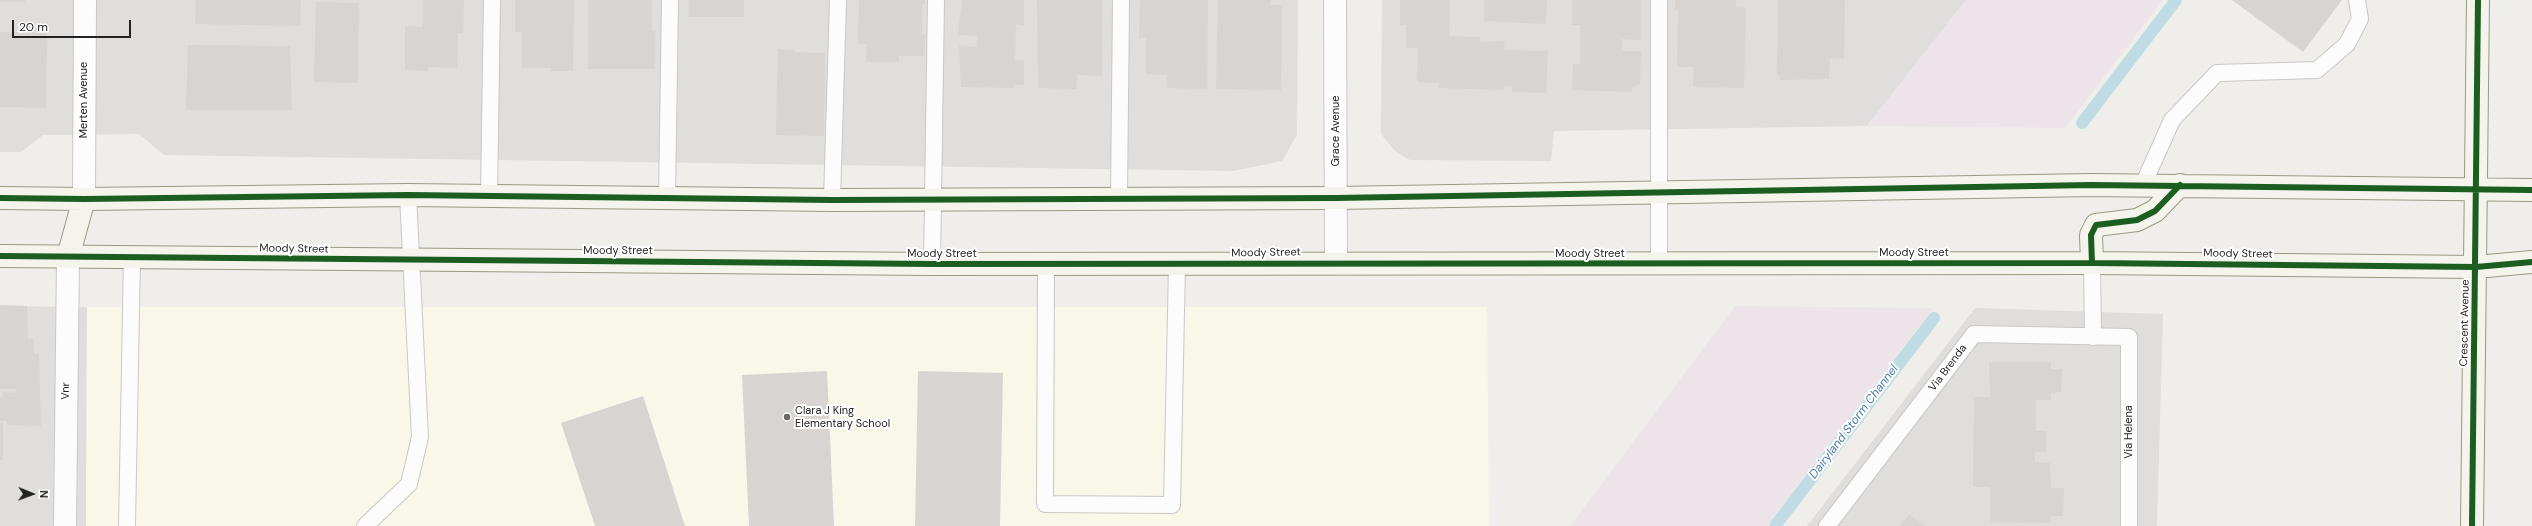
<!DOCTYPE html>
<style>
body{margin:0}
#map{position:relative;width:2532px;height:526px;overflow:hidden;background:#f0eeeb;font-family:"DM Sans",sans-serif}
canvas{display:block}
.north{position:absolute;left:12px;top:474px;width:40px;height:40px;-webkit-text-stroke:3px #fff;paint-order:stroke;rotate:91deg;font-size:11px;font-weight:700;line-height:16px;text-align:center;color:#222}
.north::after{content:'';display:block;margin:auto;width:14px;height:18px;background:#222;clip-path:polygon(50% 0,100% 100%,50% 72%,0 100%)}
.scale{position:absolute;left:12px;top:20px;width:119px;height:18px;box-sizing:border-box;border:2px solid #222;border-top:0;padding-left:5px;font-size:12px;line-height:14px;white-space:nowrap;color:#222;-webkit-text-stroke:3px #fff;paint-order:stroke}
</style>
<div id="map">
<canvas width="2532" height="526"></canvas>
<div class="north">N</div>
<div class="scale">20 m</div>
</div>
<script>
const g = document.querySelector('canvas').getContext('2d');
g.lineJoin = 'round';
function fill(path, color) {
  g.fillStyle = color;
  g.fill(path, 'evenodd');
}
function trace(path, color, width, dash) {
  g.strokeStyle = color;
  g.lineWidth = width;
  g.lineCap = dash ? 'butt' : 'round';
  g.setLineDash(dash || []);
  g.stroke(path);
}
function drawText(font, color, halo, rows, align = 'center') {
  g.font = font + ' "DM Sans",sans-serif';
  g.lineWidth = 4;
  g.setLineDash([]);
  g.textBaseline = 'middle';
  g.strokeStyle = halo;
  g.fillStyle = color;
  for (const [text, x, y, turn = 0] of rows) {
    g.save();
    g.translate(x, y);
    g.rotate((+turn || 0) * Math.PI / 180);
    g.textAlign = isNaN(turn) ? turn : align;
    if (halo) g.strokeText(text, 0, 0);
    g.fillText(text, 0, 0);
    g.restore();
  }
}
fill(new Path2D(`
 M0 0H1298L1297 135 1282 161 1233 171 164 155 139 134 43 135 21 152H0Z
 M1382 0H1966L1867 126 1554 131 1551 161 1410 160 1396 152 1381 134Z
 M0 306 87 307 86 526H0Z
 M1975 308 2163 314 2157 526H1807Z`), '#dfdedc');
fill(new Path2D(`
 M1966 0H2163L2065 128 1867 126Z
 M1735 306 1933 308 1767 526H1570Z`), '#ede4e9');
fill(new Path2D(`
 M87 307H1487L1489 526H86Z`), '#f8f7e8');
trace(new Path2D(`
 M2082 123 2176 0
 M1775 526 1934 318`), '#bfdbe3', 12);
fill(new Path2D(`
 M0 0H25V2H0Z
 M196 0H301L300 26 195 24Z
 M423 0H464L463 33H458L457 68 428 67V71L405 70V26L423 27Z
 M515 0H574L573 71H551V68H522V32H515Z
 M588 0H652V31H655V69H588Z
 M689 0H744V17H689Z
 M859 0H925V4H922V34H925L924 56H899V62H866L867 44H858Z
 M962 0H1024V25L1016 24 1015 60H1024V85H1014V88L961 87 959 46 977 47V36L958 35Z
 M1037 0H1102V76L1077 75 1076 89 1038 88Z
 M1140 0H1208L1207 89 1167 88V75L1146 74V38H1139Z
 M1218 0H1271L1270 5H1282L1281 90 1216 89Z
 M1400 0H1450L1449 36 1480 37V42L1505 41 1504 50 1548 51 1546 93 1512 92V86H1504V90L1439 88V83L1417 82 1418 48H1406V25H1400Z
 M1484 0H1547L1546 24 1484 21Z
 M1572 0H1641V40L1622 39V51H1641L1640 84 1632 87V92L1572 90 1573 64H1580V25H1572Z
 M1675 0H1736V7L1746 8 1744 88 1693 87 1694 67H1677L1678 10H1675Z
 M1778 0H1845L1844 59 1830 58 1829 79 1780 80V75H1777Z
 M2232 0H2342L2303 52Z
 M316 2 359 3 358 83 314 82Z
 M0 32 47 33 46 108 0 107Z
 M188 45 290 46 292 110H186Z
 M778 49 794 50V52L825 53 824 136 776 135Z
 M0 305 27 306 28 339H34V353L39 354 41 426 7 425V421H0V397H3V392L16 393V389H0Z
 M1989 362H2051V369H2062L2061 392 2051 393V400H2036V431H2046V452H2035V462L2050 463 2051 488H2064L2063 516H2051L2050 523 1990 522V487H1973L1974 397H1990Z
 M827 371 834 526H749L742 375Z
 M918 371 1003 373 1000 526H915Z
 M643 396 685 526H595L561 423Z
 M0 423H3V460H0Z
 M1909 514 1925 526H1900Z`), '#d7d4d2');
const lane = new Path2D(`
 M1659 0V264
 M2143 185 2172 120 2217 73 2317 70 2347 44 2360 19 2357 0
 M489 196 492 0
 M667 198 670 0
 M1119 199 1121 0
 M832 200 838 0
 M2092 263 2093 337
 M932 264 936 0
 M1046 264 1045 504 1172 505 1177 264
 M127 526 132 257
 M365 526 409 484 420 437 408 195
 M1827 526 1974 334 2129 337V526`);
const street = new Path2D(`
 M1335 0 1336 262
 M84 199 85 0
 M65 526 68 257`);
const secondary = new Path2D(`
 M0 198 84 199 408 195 832 200 1336 198 2091 185 2532 190
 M0 256 932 264 2092 263 2476 267 2532 262
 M68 257 84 199
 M2092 263 2091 235 2096 225 2137 220 2155 211 2180 185
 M2472 526 2478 0`);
trace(lane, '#c9c8c7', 18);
trace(street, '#c9c8c7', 24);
trace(secondary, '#999a82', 24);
trace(lane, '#fdfcfc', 16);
trace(street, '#fdfcfc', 22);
trace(secondary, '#f4f4ed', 22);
trace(new Path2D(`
 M0 198 84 199 408 195 832 200 1336 198 2091 185 2532 190
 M0 256 932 264 2092 263 2476 267 2532 262
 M2092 263 2091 235 2096 225 2137 220 2155 211 2180 185
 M2472 526 2478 0`), '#1b5e20', 6);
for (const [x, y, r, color] of [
 [787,417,4,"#6a6968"]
]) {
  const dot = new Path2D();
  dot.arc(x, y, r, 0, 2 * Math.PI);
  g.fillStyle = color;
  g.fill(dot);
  trace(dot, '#fff', 1.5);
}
drawText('11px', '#222', '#fff', [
 ["Merten Avenue",84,100,-90],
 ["Grace Avenue",1336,131,-90],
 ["Moody Street",294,249,1],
 ["Moody Street",618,251],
 ["Moody Street",1266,253,-1],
 ["Moody Street",1914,253],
 ["Moody Street",942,254],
 ["Moody Street",1590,254],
 ["Moody Street",2238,254,1],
 ["Crescent Avenue",2465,323,-89],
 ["Via Brenda",1948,368,-53],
 ["Vnr",66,391,-89],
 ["Via Helena",2129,432,-90]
]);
drawText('11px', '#222', '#fff', [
 ["Clara J King",795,411],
 ["Elementary School",795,424]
], 'left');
drawText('italic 12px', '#4a7aab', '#fff', [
 ["Dairyland Storm Channel",1854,422,-53]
]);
</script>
